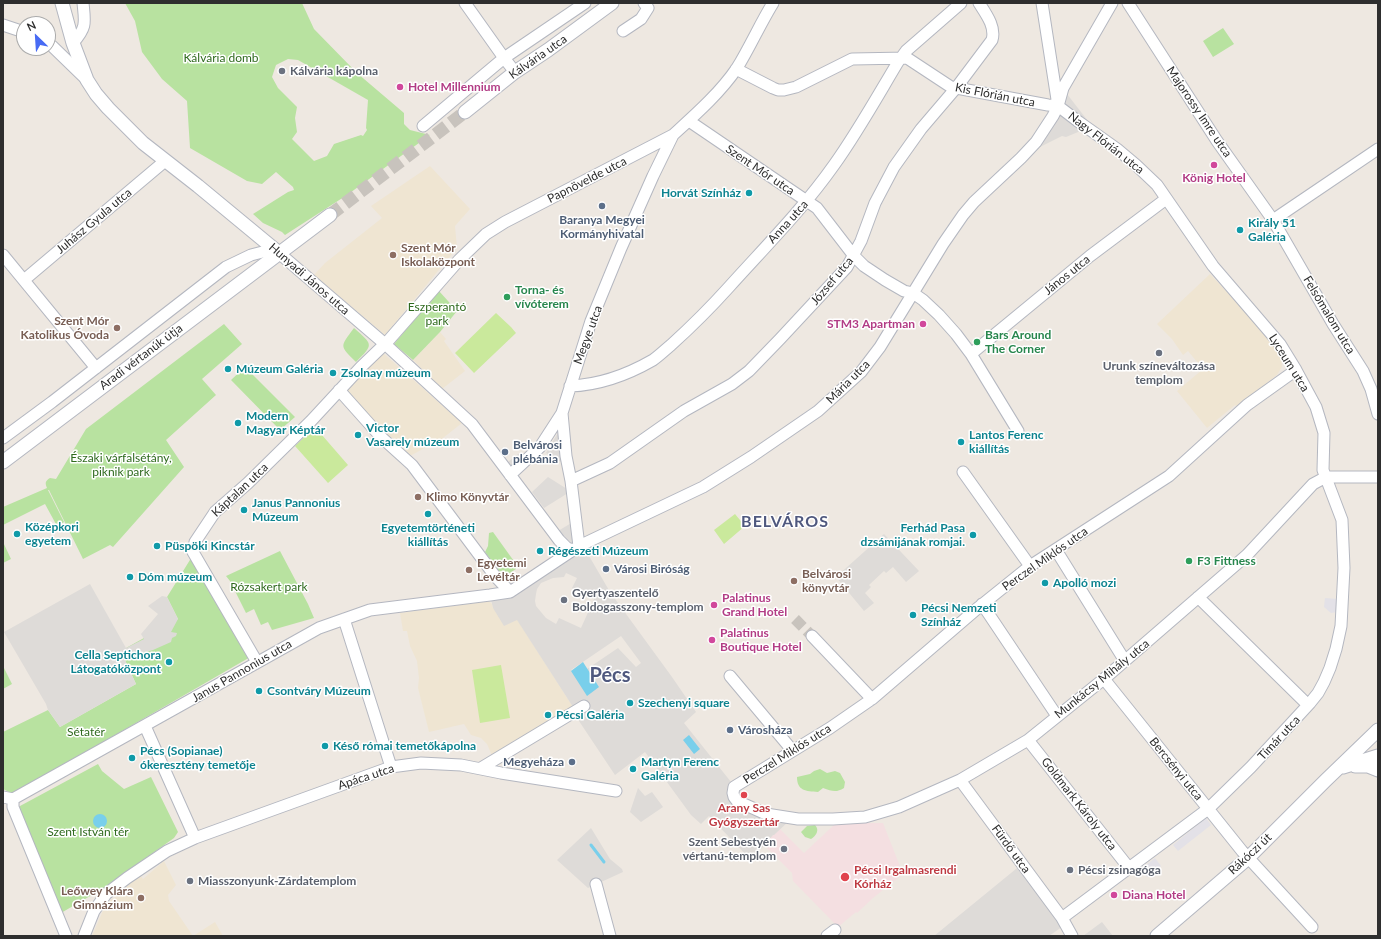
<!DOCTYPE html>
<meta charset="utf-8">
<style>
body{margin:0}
#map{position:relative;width:1381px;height:939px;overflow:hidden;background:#eee8e1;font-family:Lato,sans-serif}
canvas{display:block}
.frame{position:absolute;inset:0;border:4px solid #2e2e2e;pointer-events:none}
.north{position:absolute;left:16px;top:16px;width:40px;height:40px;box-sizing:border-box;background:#fff;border:1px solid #ababab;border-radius:50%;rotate:335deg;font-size:11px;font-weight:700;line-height:16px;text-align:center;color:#2e2e2e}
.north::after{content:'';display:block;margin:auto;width:14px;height:18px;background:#486bf4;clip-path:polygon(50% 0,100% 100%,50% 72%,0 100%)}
</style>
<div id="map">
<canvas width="1381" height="939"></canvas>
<div class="frame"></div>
<div class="north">N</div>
</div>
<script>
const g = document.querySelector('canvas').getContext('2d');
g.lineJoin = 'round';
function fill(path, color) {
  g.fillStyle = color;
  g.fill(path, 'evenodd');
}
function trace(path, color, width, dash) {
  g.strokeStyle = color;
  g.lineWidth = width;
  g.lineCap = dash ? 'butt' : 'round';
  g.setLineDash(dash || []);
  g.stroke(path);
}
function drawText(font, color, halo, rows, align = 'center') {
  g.font = font + ' Lato,sans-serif';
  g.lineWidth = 3;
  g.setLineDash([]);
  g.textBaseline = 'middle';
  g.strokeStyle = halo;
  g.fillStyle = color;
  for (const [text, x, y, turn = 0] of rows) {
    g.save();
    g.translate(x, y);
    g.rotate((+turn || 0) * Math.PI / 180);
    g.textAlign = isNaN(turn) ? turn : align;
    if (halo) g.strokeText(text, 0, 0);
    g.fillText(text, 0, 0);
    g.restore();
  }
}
fill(new Path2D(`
 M1325 598 1338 599 1337 612 1331 613 1324 607Z
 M1206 818 1211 825 1178 851 1173 845Z
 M1155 858 1161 866 1147 877 1141 869Z`), '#e3e1e7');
fill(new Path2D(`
 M430 166 470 209 455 226 457 248 385 335 314 275 325 263 382 218 371 206Z
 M1210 274 1254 321 1281 353 1282 367 1277 375 1237 407 1235 405 1207 428 1177 391 1203 369 1188 351 1183 355 1172 339 1157 324Z
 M440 332 446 339 444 341 465 371 442 389 413 360Z
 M382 352 462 423 443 438 410 456 384 434 346 393V387Z
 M489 601 492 604 493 608 517 619 573 707 493 758 487 744 481 738 471 735 464 724 429 732 418 688 419 678 417 661 410 646 407 631H403L400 613Z
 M164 861 176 885 168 895 169 901 193 936 215 922 223 936H92L105 906 104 904 124 892 121 887 140 875 143 879Z`), '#efe5d2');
fill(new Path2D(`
 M839 823H883L903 874 873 898 857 913 856 912 838 927 793 881 792 873 764 845 769 840 768 839 780 829 804 853 835 824Z`), '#f4dfe1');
fill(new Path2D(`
 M125 3H302L314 29 357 73 404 113V124L410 130 430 135 347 195 285 235 282 232 263 223 253 214 288 192 294 190 293 187 276 172 262 184 247 181 190 148 187 101 162 79 142 52 135 21ZM288 59 298 60 368 100 366 128 367 130 363 136 361 135 334 144 327 156 314 161 292 139 297 132 295 118 297 107 278 88 272 77 276 65Z
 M1223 28 1234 44 1213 57 1203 41Z
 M439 291 457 311 440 332 413 360 394 344Z
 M224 324 242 344 202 379 216 395 166 440 184 467 113 547 110 545 83 559 49 490H48L64 522 57 526 45 504 3 525V507L47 488C45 483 45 481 50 478L56 479 86 429Z
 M354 328C373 345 374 344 356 362 339 345 340 347 354 328Z
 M245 367 295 417 280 430 231 380Z
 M493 532 516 564V569L508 574 499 571 485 552 488 546 489 533Z
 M3 542 11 559 3 563Z
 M280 551 308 604 314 618 272 630 268 622 261 625 254 609 246 613 230 581 226 576Z
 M193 555 252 656 13 794 3 789V732L48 710 60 727 136 684 124 658 126 648 178 619 167 597Z
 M3 666 12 684 3 689Z
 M98 764 102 771 124 789 151 777 178 832 174 838 104 888 61 913 18 813 20 806Z
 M820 769 827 773 835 771 840 773 845 782 844 788C836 793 832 791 823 788L818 792C806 791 797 791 797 777L810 774 814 771Z
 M815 825C820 830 816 836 811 839L805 837 801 832 807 826Z`), '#b8e2a0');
fill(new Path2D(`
 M496 313 511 327 516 333 474 373 455 353Z
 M315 427 348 465 328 483 295 446Z
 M735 514 745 526 724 544 714 530Z
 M501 665 510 718 480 723 472 670Z`), '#cae99c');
fill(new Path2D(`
 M1058 93 1067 94 1088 121 1083 130 1066 137 1062 136 1040 147 1033 139 1048 116Z
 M559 431 564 464 546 453Z
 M529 453 512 467 508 462 518 454Z
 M548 477 567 489 568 493 544 508 532 492Z
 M573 522 575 541 572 543 565 539 558 531Z
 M884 534 919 571 906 582 893 567 886 573 884 571 869 585 871 587 865 593 874 603 864 611 836 577Z
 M585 549 610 592 672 677 696 712 684 723 731 782 739 793V798L790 820 774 835H773L761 849 748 857 709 816 701 824 691 815 645 752 615 775 575 715 573 707 517 620 504 626 493 608 490 595ZM566 573 577 578 572 588 594 599 581 628 559 618 556 624 546 618 536 606 535 601 536 594 537 589 541 583 553 578 564 577ZM621 636 641 663 636 667 618 648 587 669 599 687 571 670Z
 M90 584 126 648 144 639 141 634 158 614 148 606 162 596 167 597 178 619 171 632 177 633 176 636 172 638 171 642 153 650 124 658 136 684 60 727 48 710 46 704 4 632Z
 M638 788 645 796 652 792 663 807 641 822 630 812Z
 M591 828 610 859 622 869 623 872 588 888 557 860Z
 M1022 864 1065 924 1059 929 1049 936H934Z
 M1102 922 1113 936H1083Z`), '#dedbd8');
fill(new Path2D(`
 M583 662 599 687 587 696 571 671Z
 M689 735 700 749 694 754 683 740Z
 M93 821a7 7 0 1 1 14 0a7 7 0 1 1-14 0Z`), '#79cfeb');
trace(new Path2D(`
 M591 845 604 862`), '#79cfeb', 3);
trace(new Path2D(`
 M795 619 812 636`), '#c8c3bd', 11, [11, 5.5]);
trace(new Path2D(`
 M330 215 465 112`), '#c8c3bd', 13, [13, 6]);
const minor = new Path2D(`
 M465 3 504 58 515 72
 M1042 3 1058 106 1079 122 1117 149 1136 165 1157 185 1213 266 1280 344 1296 370 1316 407 1324 433 1323 470 1342 520 1344 568 1341 626 1336 649 1330 668 1324 682 1318 693 1310 703 1251 767 1208 809 1062 918
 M1128 3 1217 141 1273 220 1333 324 1363 371 1371 389 1378 414
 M3 25 24 32
 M623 31 641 19 648 8 644 3
 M73 43C87 27 85 23 83 3
 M48 44 52 46 85 78
 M736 69 773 88 778 90H784L796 87 852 59 907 58 951 87 1048 105 1058 106
 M689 121 817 208 854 256 864 266 885 280 904 291 913 293 923 300 939 315 956 334 971 354 1018 431
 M423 126 504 58 585 3
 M1273 220 1378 149
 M279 253 385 344 472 424 559 540 567 548 573 550
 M3 255 96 368
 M24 280 165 161
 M971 354 1090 256 1166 199
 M1296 370 1247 405 1169 476 1030 566 979 607 872 699 830 728 734 787 733 793 734 797 737 801 766 814 798 819H833L865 817 899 807 960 780 1028 740 1105 678 1247 555 1313 484 1326 477H1378
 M570 386C599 385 627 375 653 360 659 356 665 350 671 345 692 326 711 307 729 287 765 247 803 209 834 165 857 133 877 97 898 62L906 51 961 3
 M339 390 381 437 412 465 495 576 510 592
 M3 438 52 402 226 267 251 255 274 249
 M963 472 1030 566
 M510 475 540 447 562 413
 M571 481 610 463 684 411 732 384 749 371 780 339 847 267 861 241 875 203 894 167 921 129 956 88 992 40C996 27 986 14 979 3
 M579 546 571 481 566 456 562 413 591 321 621 248 653 176 673 135
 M1056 550 1125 661
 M1198 597 1308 705
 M982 604 1057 716
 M344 619 391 767
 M812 636 872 699
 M257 662 193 552 195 542 215 512 248 483 311 421 361 367 388 341 459 260 486 234 505 222 673 135C695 115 720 93 737 68 750 47 760 24 773 3
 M730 676 792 750
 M1104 679 1242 851 1312 927
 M145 726 195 838
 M1028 740 1129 868
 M481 768 584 706
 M960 780 1062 918 1072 936
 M3 797 13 799
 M13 799 319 628 370 610 490 595 510 592 579 546 703 487 751 457 818 411 861 372 880 347 943 244 963 215 974 202 1021 158 1036 142 1053 116 1058 106 1063 88 1112 3
 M13 799V807L66 936
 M596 884 610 936
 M84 936 94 911 106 894 127 878 167 851 195 838 391 767 421 763 461 765 501 773 616 791
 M827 936 835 930`);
const tertiary = new Path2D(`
 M62 3 73 43 87 80 96 94 108 108 143 143 198 186 279 253
 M465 112 515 72 548 50 612 3
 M3 462 330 215
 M1355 766H1368L1378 770
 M1343 767 1378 756
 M1157 936 1248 858 1326 780 1378 730`);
trace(minor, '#b4b7c0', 13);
trace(tertiary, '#b4b7c0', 15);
trace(minor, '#fff', 11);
trace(tertiary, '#fff', 13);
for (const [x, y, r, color] of [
 [282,71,4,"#6b7280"],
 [400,87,4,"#d1479c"],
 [1214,165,4,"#d1479c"],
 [749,193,4,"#0f9aa8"],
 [602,206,4,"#5c6f8a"],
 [1240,230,4,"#0f9aa8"],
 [393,255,4,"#8d6e63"],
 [507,297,4,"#2e9e5b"],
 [923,324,4,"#d1479c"],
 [117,328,4,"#8d6e63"],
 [977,342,4,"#2e9e5b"],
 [1159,353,4,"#6b7280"],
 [228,369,4,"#0f9aa8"],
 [333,373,4,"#0f9aa8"],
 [238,423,4,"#0f9aa8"],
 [358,435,4,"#0f9aa8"],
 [961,442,4,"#0f9aa8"],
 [505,452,4,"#5c6f8a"],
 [418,497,4,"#8d6e63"],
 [244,510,4,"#0f9aa8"],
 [428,514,4,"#0f9aa8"],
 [17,534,4,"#0f9aa8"],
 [973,535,4,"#0f9aa8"],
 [157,546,4,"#0f9aa8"],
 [540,551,4,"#0f9aa8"],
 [1189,561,4,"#2e9e5b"],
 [606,569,4,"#5c6f8a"],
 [469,570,4,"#8d6e63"],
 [130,577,4,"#0f9aa8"],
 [794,581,4,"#8d6e63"],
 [1045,583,4,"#0f9aa8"],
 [564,600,4,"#6b7280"],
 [714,605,4,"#d1479c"],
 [913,615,4,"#0f9aa8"],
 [712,640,4,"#d1479c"],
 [169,662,4,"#0f9aa8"],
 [259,691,4,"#0f9aa8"],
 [630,703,4,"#0f9aa8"],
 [548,715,4,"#0f9aa8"],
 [730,730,4,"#5c6f8a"],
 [325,746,4,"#0f9aa8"],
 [132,758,4,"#0f9aa8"],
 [572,762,4,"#5c6f8a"],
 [633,769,4,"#0f9aa8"],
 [744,795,4,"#e0444e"],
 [784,849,4,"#6b7280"],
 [1070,870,4,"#6b7280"],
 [845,877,5,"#e0444e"],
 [190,881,4,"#6b7280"],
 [1114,895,4,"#d1479c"],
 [141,898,4,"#8d6e63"]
]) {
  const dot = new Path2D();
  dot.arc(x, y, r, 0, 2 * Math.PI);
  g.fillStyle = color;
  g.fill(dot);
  trace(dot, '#fff', 1.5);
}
drawText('12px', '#2e2e2e', '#fff', [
 ["Kálvária utca",538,57,-35],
 ["Kis Flórián utca",995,95,11],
 ["Majorossy Imre utca",1199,112,56],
 ["Nagy Flórián utca",1106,143,38],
 ["Szent Mór utca",760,170,34],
 ["Papnövelde utca",587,180,-27],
 ["Juhász Gyula utca",94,221,-40],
 ["Anna utca",788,222,-48],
 ["János utca",1067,275,-39],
 ["Hunyadi János utca",309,279,41],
 ["József utca",832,281,-50],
 ["Felsőmalom utca",1329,315,59],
 ["Megye utca",588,335,-70],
 ["Aradi vértanúk útja",141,357,-37],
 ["Lyceum utca",1289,363,58],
 ["Mária utca",848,382,-45],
 ["Káptalan utca",240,490,-43],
 ["Perczel Miklós utca",1045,559,-35],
 ["Janus Pannonius utca",242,671,-30],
 ["Munkácsy Mihály utca",1102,679,-39],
 ["Tímár utca",1279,738,-47],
 ["Perczel Miklós utca",787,754,-32],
 ["Bercsényi utca",1176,769,51],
 ["Apáca utca",366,777,-18],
 ["Goldmark Károly utca",1079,804,52],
 ["Fürdő utca",1011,849,54],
 ["Rákóczi út",1250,854,-43]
]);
drawText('12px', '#2f6a1e', '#fff', [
 ["Kálvária domb",221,58],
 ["Eszperantó",437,307],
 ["park",437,321],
 ["Északi várfalsétány,",121,458],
 ["piknik park",121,472],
 ["Rózsakert park",269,587],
 ["Sétatér",86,732],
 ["Szent István tér",88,832]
]);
drawText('bold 12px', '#5b616d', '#fff', [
 ["Kálvária kápolna",290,71],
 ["Urunk színeváltozása",1159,366,"center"],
 ["templom",1159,380,"center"],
 ["Gyertyaszentelő",572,593],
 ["Boldogasszony-templom",572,607],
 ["Szent Sebestyén",776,842,"right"],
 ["vértanú-templom",776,856,"right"],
 ["Pécsi zsinagóga",1078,870],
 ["Miasszonyunk-Zárdatemplom",198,881]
], 'left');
drawText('bold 12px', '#b23c85', '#fff', [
 ["Hotel Millennium",408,87],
 ["König Hotel",1214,178,"center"],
 ["STM3 Apartman",915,324,"right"],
 ["Palatinus",722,598],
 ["Grand Hotel",722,612],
 ["Palatinus",720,633],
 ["Boutique Hotel",720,647],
 ["Diana Hotel",1122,895]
], 'left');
drawText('bold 12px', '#0d838f', '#fff', [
 ["Horvát Színház",741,193,"right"],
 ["Király 51",1248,223],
 ["Galéria",1248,237],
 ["Múzeum Galéria",236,369],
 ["Zsolnay múzeum",341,373],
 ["Modern",246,416],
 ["Magyar Képtár",246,430],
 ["Victor",366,428],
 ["Vasarely múzeum",366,442],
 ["Lantos Ferenc",969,435],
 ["kiállítás",969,449],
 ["Janus Pannonius",252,503],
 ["Múzeum",252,517],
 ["Középkori",25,527],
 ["egyetem",25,541],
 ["Egyetemtörténeti",428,528,"center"],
 ["kiállítás",428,542,"center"],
 ["Ferhád Pasa",965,528,"right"],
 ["dzsámijának romjai.",965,542,"right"],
 ["Püspöki Kincstár",165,546],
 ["Régészeti Múzeum",548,551],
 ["Dóm múzeum",138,577],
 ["Apolló mozi",1053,583],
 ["Pécsi Nemzeti",921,608],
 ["Színház",921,622],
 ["Cella Septichora",161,655,"right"],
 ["Látogatóközpont",161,669,"right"],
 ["Csontváry Múzeum",267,691],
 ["Szechenyi square",638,703],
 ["Pécsi Galéria",556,715],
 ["Késő római temetőkápolna",333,746],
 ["Pécs (Sopianae)",140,751],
 ["ókeresztény temetője",140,765],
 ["Martyn Ferenc",641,762],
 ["Galéria",641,776]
], 'left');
drawText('bold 12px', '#4e5e75', '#fff', [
 ["Baranya Megyei",602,220,"center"],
 ["Kormányhivatal",602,234,"center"],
 ["Belvárosi",513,445],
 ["plébánia",513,459],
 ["Városi Biróság",614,569],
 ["Városháza",738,730],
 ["Megyeháza",564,762,"right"]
], 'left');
drawText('bold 12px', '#785e54', '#fff', [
 ["Szent Mór",401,248],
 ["Iskolaközpont",401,262],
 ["Szent Mór",109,321,"right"],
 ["Katolikus Óvoda",109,335,"right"],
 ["Klimo Könyvtár",426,497],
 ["Egyetemi",477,563],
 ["Levéltár",477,577],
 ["Belvárosi",802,574],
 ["könyvtár",802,588],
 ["Leőwey Klára",133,891,"right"],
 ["Gimnázium",133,905,"right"]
], 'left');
drawText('bold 12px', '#27864d', '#fff', [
 ["Torna- és",515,290],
 ["vívóterem",515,304],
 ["Bars Around",985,335],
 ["The Corner",985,349],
 ["F3 Fittness",1197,561]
], 'left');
drawText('bold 12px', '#be3a42', '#fff', [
 ["Arany Sas",744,808],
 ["Gyógyszertár",744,822],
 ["Pécsi Irgalmasrendi",854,870,"left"],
 ["Kórház",854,884,"left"]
]);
g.letterSpacing = '1px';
drawText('bold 16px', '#4f587e', '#fff', [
 ["BELVÁROS",785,522]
]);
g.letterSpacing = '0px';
drawText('bold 20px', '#4f587e', '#fff', [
 ["Pécs",610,676]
]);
</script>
